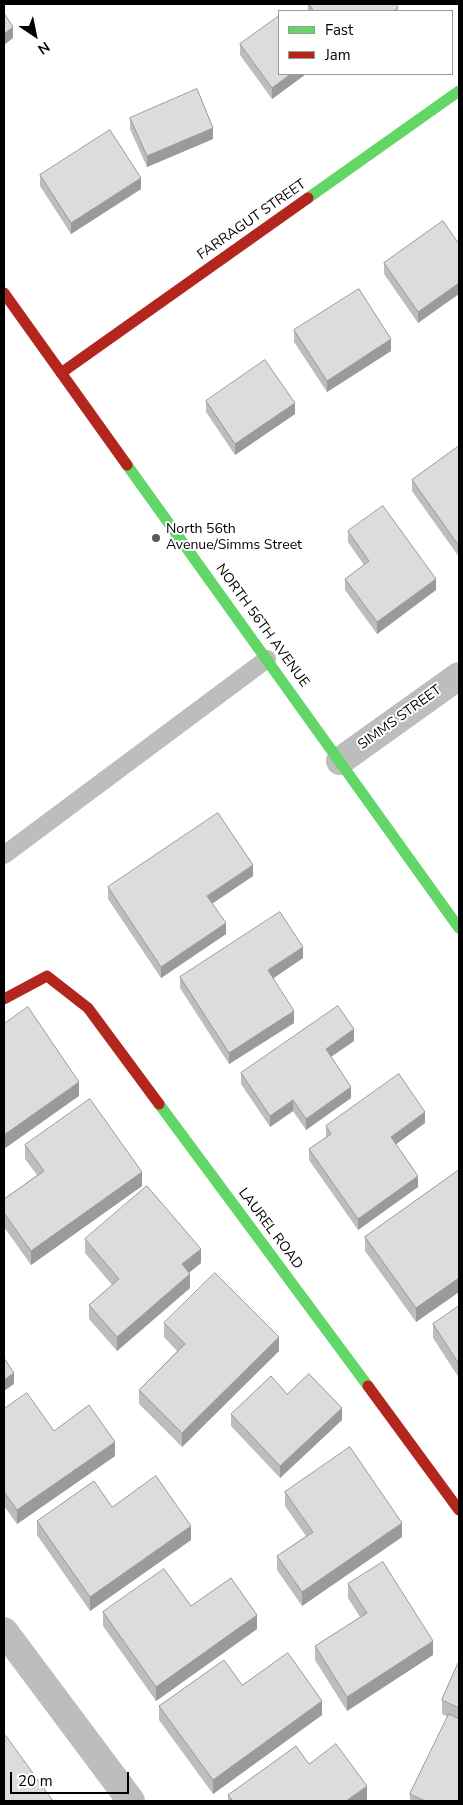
<!DOCTYPE html>
<style>
body{margin:0}
#map{position:relative;width:463px;height:1805px;overflow:hidden;background:#fff;font-family:"Nunito Sans",sans-serif}
canvas{display:block}
.frame{position:absolute;inset:0;border:5px solid #000;pointer-events:none}
.legend{position:absolute;left:278px;top:10px;width:175px;height:65px;box-sizing:border-box;background:#fff;border:1px solid #999;margin:0;padding:6px 9px;list-style:none;font-size:15px;color:#000}
.legend li{display:flex;align-items:center;gap:10px;height:25px}
.legend b{width:25px;border:1px solid #999}
.north{position:absolute;left:10px;top:10px;width:50px;height:50px;-webkit-text-stroke:4px #fff;paint-order:stroke;rotate:146deg;font-size:14px;font-weight:700;line-height:20px;text-align:center;color:#000}
.north::after{content:'';display:block;margin:auto;width:18px;height:22px;background:#000;clip-path:polygon(50% 0,100% 100%,50% 72%,0 100%)}
.scale{position:absolute;left:10px;top:1772px;width:119px;height:22px;box-sizing:border-box;border:2px solid #000;border-top:0;padding-left:6px;font-size:15px;line-height:18px;white-space:nowrap;color:#000;-webkit-text-stroke:4px #fff;paint-order:stroke}
</style>
<div id="map">
<canvas width="463" height="1805"></canvas>
<div class="frame"></div>
<ul class="legend">
<li><b style="height:6px;background:#63d668"></b>Fast</li>
<li><b style="height:6px;background:#b3261e"></b>Jam</li>
</ul>
<div class="north">N</div>
<div class="scale">20 m</div>
</div>
<script>
const g = document.querySelector('canvas').getContext('2d');
g.lineJoin = 'round';
function trace(path, color, width, dash) {
  g.strokeStyle = color;
  g.lineWidth = width;
  g.lineCap = dash ? 'butt' : 'round';
  g.setLineDash(dash || []);
  g.stroke(path);
}
function fill(path, color) {
  g.fillStyle = color;
  g.fill(path, 'evenodd');
}
function drawText(font, color, halo, rows, align = 'center') {
  g.font = font + ' "Nunito Sans",sans-serif';
  g.lineWidth = 4;
  g.setLineDash([]);
  g.textBaseline = 'middle';
  g.strokeStyle = halo;
  g.fillStyle = color;
  for (const [text, x, y, turn = 0] of rows) {
    g.save();
    g.translate(x, y);
    g.rotate((+turn || 0) * Math.PI / 180);
    g.textAlign = isNaN(turn) ? turn : align;
    if (halo) g.strokeText(text, 0, 0);
    g.fillText(text, 0, 0);
    g.restore();
  }
}
trace(new Path2D(`
 M4 855 267 659`), '#bdbdbd', 18);
trace(new Path2D(`
 M340 761 459 676
 M4 1631 131 1801`), '#bdbdbd', 28);
trace(new Path2D(`
 M308 198 459 91
 M127 465 459 928
 M159 1104 368 1386`), '#63d668', 11);
trace(new Path2D(`
 M4 293 127 465
 M61 373 308 198
 M4 999 47 976 88 1008 159 1104
 M368 1386 459 1510`), '#b3261e', 11);
fill(new Path2D(`
 M308 4H396L398 11H308Z
 M240 44 279 74H306L272 99 240 55Z
 M130 118 213 139 147 167 130 129Z
 M40 175 141 189 71 234 40 186Z
 M443 221 418 323 384 274V263Z
 M294 330 391 351 327 392 294 342Z
 M206 401 295 414 235 455 206 412Z
 M459 446V557L412 491V480Z
 M348 531 436 590 377 634 345 590V579L364 565 348 542Z
 M253 876 212 904 226 934 161 978 108 899V887Z
 M303 958 273 978 294 1023 229 1064 180 988V977Z
 M354 1041 331 1057 351 1098 306 1130 293 1111 270 1127 241 1084V1073Z
 M425 1123 396 1144 418 1187 358 1230 309 1160V1149L326 1137V1126Z
 M25 1145 142 1186 31 1265 4 1227V1199L37 1175 25 1159Z
 M459 1170V1292L416 1322 365 1251V1237Z
 M85 1239 201 1263 189 1273 190 1288 117 1351 89 1319V1305L112 1285 85 1253Z
 M459 1306V1378L433 1338V1324Z
 M164 1323 279 1351 182 1447 139 1404V1390L177 1351 164 1337Z
 M287 1394 342 1420 280 1478 231 1426V1414Z
 M4 1409 54 1431 115 1456 17 1524 4 1506Z
 M285 1492 402 1537 302 1606 277 1570V1556L306 1536 285 1506Z
 M112 1507 191 1540 90 1611 37 1535V1521Z
 M348 1584 433 1655 347 1711 315 1660V1646L360 1617 348 1598Z
 M191 1606 257 1629 156 1701 103 1626V1612Z
 M459 1661V1801H410V1794L448 1717 442 1714V1700Z
 M242 1685 322 1715 213 1794 159 1720V1706Z
 M309 1764 367 1800 365 1801H228V1795Z`), '#bdbdbd');
fill(new Path2D(`
 M13 27V38L4 45V34Z
 M291 74H306L272 99V88Z
 M213 128V139L147 167V156Z
 M141 178V189L71 234V223Z
 M459 283V294L418 323V312Z
 M391 339V351L327 392V381Z
 M295 403V414L235 455V444Z
 M436 579V590L377 634V622Z
 M253 865V876L207 907V896Z
 M226 923V934L161 978V967Z
 M303 947V958L268 982V970Z
 M294 1011V1023L229 1064V1053Z
 M354 1029V1041L326 1060V1049Z
 M79 1082V1096L4 1149V1135Z
 M351 1087V1098L306 1130V1119Z
 M293 1100V1111L270 1127V1116Z
 M425 1112V1123L391 1148V1137Z
 M142 1172V1186L31 1265V1251Z
 M418 1176V1187L358 1230V1219Z
 M201 1249V1263L182 1278V1264Z
 M190 1274V1288L117 1351V1337Z
 M459 1278V1292L416 1322V1308Z
 M279 1337V1351L182 1447V1433Z
 M14 1373V1384L4 1391V1380Z
 M342 1408V1420L280 1478V1466Z
 M115 1442V1456L17 1524V1510Z
 M402 1523V1537L302 1606V1592Z
 M191 1526V1540L90 1611V1597Z
 M257 1615V1629L156 1701V1687Z
 M433 1641V1655L347 1711V1697Z
 M322 1701V1715L213 1794V1780Z
 M367 1786V1800L365 1801H346Z`), '#9a9a9a');
const building = new Path2D(`
 M309 4H396L398 8 393 11H314Z
 M4 13 13 27 4 34Z
 M279 16V74H291L272 88 240 44Z
 M197 89 213 128 147 156 130 118Z
 M110 130 141 178 71 223 40 175Z
 M443 221 459 244V283L418 312 384 263Z
 M359 289 391 339 327 381 294 330Z
 M265 360 295 403 235 444 206 401Z
 M459 446V546L412 480Z
 M383 506 436 579 377 622 345 579 369 561 348 531Z
 M218 813 253 865 207 896 226 923 161 967 108 887Z
 M280 912 303 947 268 970 294 1011 229 1053 180 977Z
 M338 1006 354 1029 326 1049 351 1087 306 1119 293 1100 270 1116 241 1073Z
 M28 1007 79 1082 4 1135V1024Z
 M399 1074 425 1112 391 1137 418 1176 358 1219 309 1149 331 1134 326 1126Z
 M90 1099 142 1172 31 1251 4 1213V1199L44 1171 25 1145Z
 M459 1170V1278L416 1308 365 1237Z
 M147 1186 201 1249 182 1264 190 1274 117 1337 89 1305 119 1279 85 1239Z
 M215 1273 279 1337 182 1433 139 1390 185 1344 164 1323Z
 M459 1306V1364L433 1324Z
 M4 1358 14 1373 4 1380Z
 M309 1374 342 1408 280 1466 231 1414 271 1376 287 1394Z
 M27 1393 54 1431 89 1405 115 1442 17 1510 4 1492V1409Z
 M350 1447 402 1523 302 1592 277 1556 313 1532 285 1492Z
 M156 1476 191 1526 90 1597 37 1521 94 1481 112 1507Z
 M383 1562 433 1641 347 1697 315 1646 367 1613 348 1584Z
 M164 1569 191 1606 231 1578 257 1615 156 1687 103 1612Z
 M288 1653 322 1701 213 1780 159 1706 224 1660 242 1685Z
 M459 1661V1708L442 1700Z
 M449 1714 459 1719V1801H425L410 1794Z
 M6 1736 53 1801H4V1737Z
 M336 1744 367 1786 346 1801H233L228 1795 296 1746 309 1764Z`);
fill(building, '#dcdcdc');
trace(building, '#9a9a9a', 1);
for (const [x, y, r, color] of [
 [156,538,5,"#595959"]
]) {
  const dot = new Path2D();
  dot.arc(x, y, r, 0, 2 * Math.PI);
  g.fillStyle = color;
  g.fill(dot);
  trace(dot, '#fff', 2);
}
drawText('14px', '#000', '#fff', [
 ["FARRAGUT STREET",252,220,-35],
 ["NORTH 56TH AVENUE",262,626,54],
 ["SIMMS STREET",400,718,-36],
 ["LAUREL ROAD",270,1229,53]
]);
drawText('14px', '#000', '#fff', [
 ["North 56th",166,530],
 ["Avenue/Simms Street",166,546]
], 'left');
</script>
